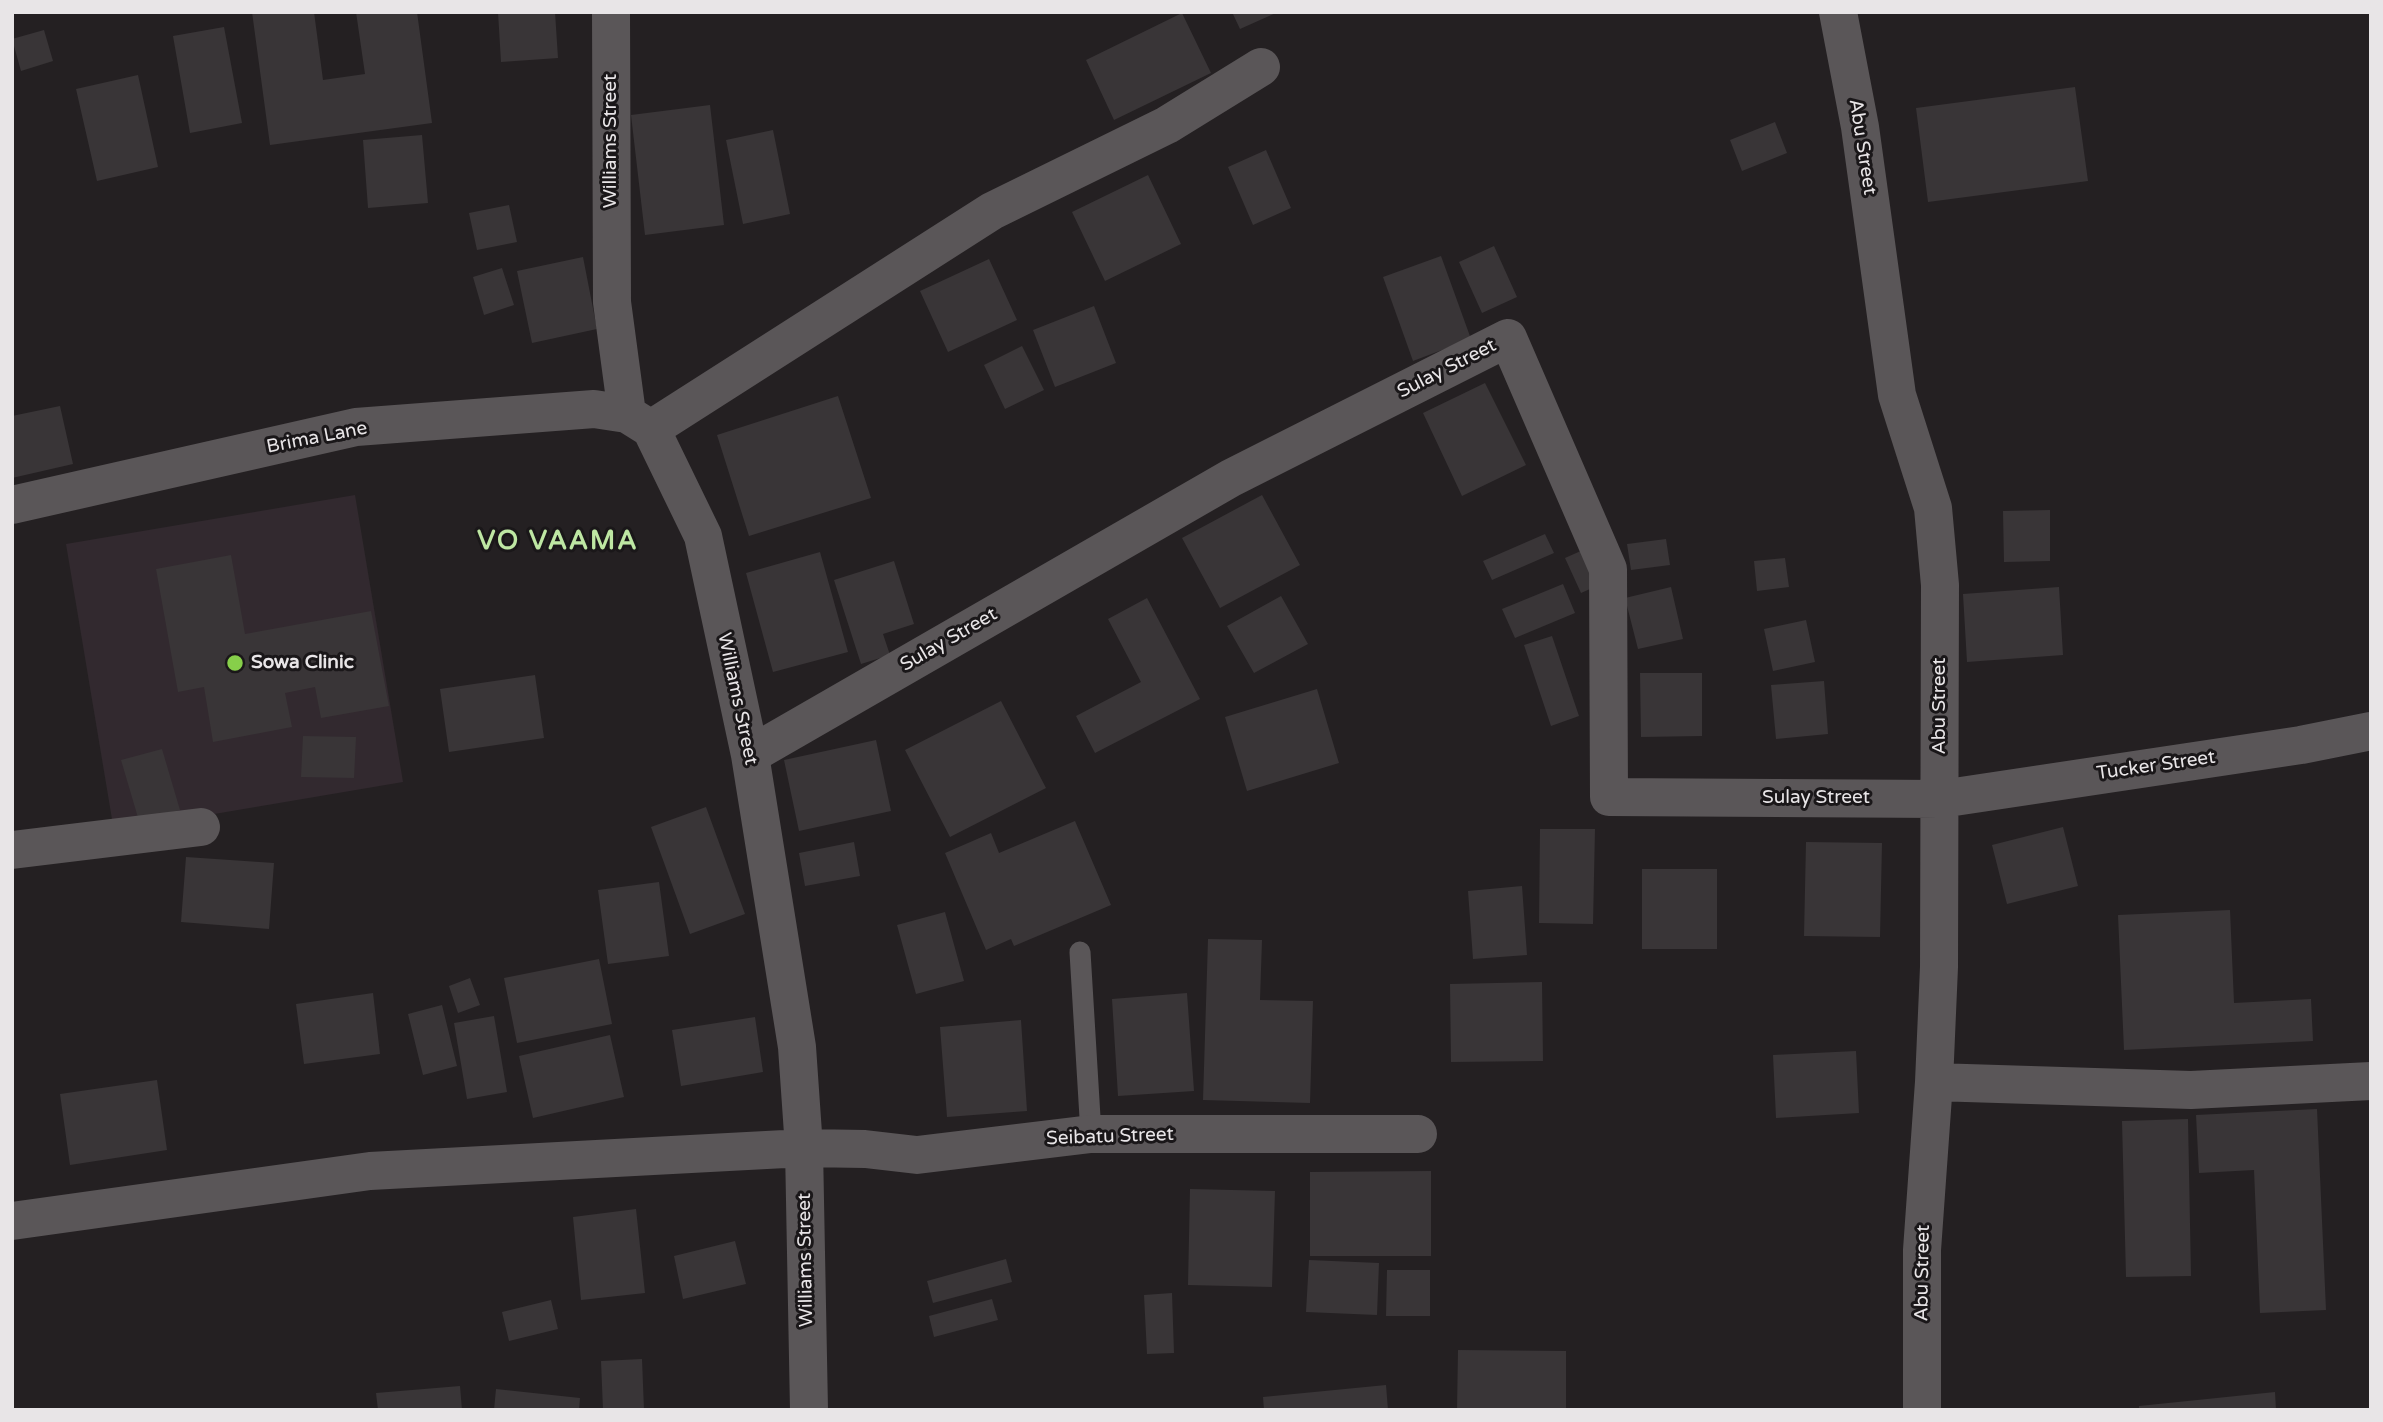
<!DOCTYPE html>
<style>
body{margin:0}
#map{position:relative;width:2383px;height:1422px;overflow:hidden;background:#242022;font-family:"Varela Round",sans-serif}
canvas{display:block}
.frame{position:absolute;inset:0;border:14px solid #e8e5e7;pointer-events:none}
</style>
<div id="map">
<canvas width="2383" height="1422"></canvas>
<div class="frame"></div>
</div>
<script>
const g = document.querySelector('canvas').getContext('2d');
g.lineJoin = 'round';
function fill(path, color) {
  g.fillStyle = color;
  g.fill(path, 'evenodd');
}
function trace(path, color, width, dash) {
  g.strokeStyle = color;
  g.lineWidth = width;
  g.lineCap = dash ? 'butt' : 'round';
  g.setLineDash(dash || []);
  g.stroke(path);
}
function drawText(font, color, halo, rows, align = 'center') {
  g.font = font + ' "Varela Round",sans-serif';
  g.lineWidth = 6;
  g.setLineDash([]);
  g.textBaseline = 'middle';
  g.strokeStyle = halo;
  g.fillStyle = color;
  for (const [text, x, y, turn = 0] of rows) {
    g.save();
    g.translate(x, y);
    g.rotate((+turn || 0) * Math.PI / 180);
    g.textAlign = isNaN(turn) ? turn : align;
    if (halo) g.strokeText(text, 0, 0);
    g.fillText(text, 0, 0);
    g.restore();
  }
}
fill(new Path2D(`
 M355 495 403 782 114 831 66 544Z`), '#32292f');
fill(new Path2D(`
 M252 12H314L323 80 365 74 356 12H417L432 123 270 145Z
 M498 12H555L558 58 501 62Z
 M1232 12H1278L1240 29Z
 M1182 13 1211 73 1114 120 1086 60Z
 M224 27 242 123 190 133 173 36Z
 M44 30 53 61 21 71 12 39Z
 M138 75 158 167 97 181 76 89Z
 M2075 87 2088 181 1928 202 1916 108Z
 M710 105 724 225 645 235 631 115Z
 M1775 122 1787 153 1742 171 1730 140Z
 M773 130 790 214 743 224 726 140Z
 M422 135 428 203 368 208 363 140Z
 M1266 150 1291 208 1253 225 1228 167Z
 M1148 175 1181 244 1105 281 1072 212Z
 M509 205 517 242 477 250 469 213Z
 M1494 246 1517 297 1482 313 1459 262Z
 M1441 256 1471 339 1413 361 1383 277Z
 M583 257 597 329 532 343 517 271Z
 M989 259 1017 320 948 352 920 291Z
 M502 268 514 305 484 315 473 277Z
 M1094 306 1116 363 1055 387 1033 330Z
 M1022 346 1044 390 1005 409 984 365Z
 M1485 383 1526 465 1462 496 1423 413Z
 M838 396 871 498 749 536 717 435Z
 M60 406 73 464 12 478V416Z
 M1262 495 1300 565 1220 608 1182 538Z
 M2050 510V561L2004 562 2003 511Z
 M1545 534 1554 553 1492 580 1483 561Z
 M1666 539 1670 565 1631 570 1627 544Z
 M1583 550 1599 585 1581 593 1565 558Z
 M820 552 848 652 773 672 746 573Z
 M231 555 245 634 371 611 389 706 321 718 315 687 285 693 292 727 213 742 204 687 178 692 156 569Z
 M1785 558 1789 587 1757 591 1754 561Z
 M894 561 914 624 883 634 890 655 861 664 834 580Z
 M1563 584 1575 613 1515 638 1502 609Z
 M1671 587 1683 639 1638 649 1625 598Z
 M2059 587 2063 655 1967 662 1963 594Z
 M1281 596 1308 644 1254 673 1227 626Z
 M1147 598 1200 699 1095 753 1076 716 1141 682 1108 619Z
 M1806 620 1815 662 1773 671 1764 629Z
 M1552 636 1579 716 1551 726 1524 645Z
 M1640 673H1702V736L1641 737Z
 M535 675 544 738 449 752 440 689Z
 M1824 681 1828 734 1776 739 1771 685Z
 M1317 689 1339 763 1247 791 1225 717Z
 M1001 701 1046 788 950 837 905 750Z
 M303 736 356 737 354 778 301 777Z
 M876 740 891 811 799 831 784 760Z
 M162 749 180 810 139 821 121 760Z
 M706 807 745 914 690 934 651 827Z
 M1075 821 1111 905 1014 946 1011 939 986 950 945 853 991 833 999 853Z
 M2063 827 2078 886 2007 904 1992 845Z
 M1540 829H1595L1593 924 1539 923Z
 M854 842 860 876 805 886 799 853Z
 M1806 842 1882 843 1880 937 1804 936Z
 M186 857 274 863 269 929 181 922Z
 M1642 869H1717V949H1642Z
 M659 882 669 956 608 964 598 890Z
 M1522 886 1527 955 1473 959 1468 891Z
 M2230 910 2234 1003 2311 999 2313 1041 2124 1050 2118 915Z
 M945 912 964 981 916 994 897 925Z
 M1208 939 1262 940 1260 1000 1313 1001 1310 1103 1203 1100Z
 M599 959 612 1024 517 1043 504 978Z
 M470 978 480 1005 458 1013 449 986Z
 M1542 982 1543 1061 1451 1062 1450 984Z
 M373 993 380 1054 304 1064 296 1004Z
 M1187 993 1194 1091 1118 1096 1112 999Z
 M442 1005 457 1066 423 1075 408 1014Z
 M494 1016 507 1092 467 1099 454 1023Z
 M755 1017 763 1072 681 1086 672 1030Z
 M1021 1020 1027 1111 947 1117 940 1027Z
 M610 1035 624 1097 533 1118 519 1056Z
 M1856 1051 1859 1113 1776 1118 1773 1055Z
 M157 1080 167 1150 70 1165 60 1094Z
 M2317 1109 2326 1310 2260 1313 2254 1170 2199 1173 2196 1115Z
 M2188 1119 2191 1276 2126 1277 2122 1121Z
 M1431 1171V1256H1310V1172Z
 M1190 1189 1275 1191 1272 1287 1188 1285Z
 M636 1209 645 1293 581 1300 573 1217Z
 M735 1241 746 1284 683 1299 674 1256Z
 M1006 1259 1012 1282 933 1303 927 1281Z
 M1309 1260 1379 1263 1377 1315 1306 1312Z
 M1387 1270H1430V1316H1386Z
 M1172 1293 1174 1353 1147 1354 1144 1295Z
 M992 1299 998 1320 934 1337 929 1316Z
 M551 1300 558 1329 509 1341 502 1312Z
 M1458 1350 1566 1351V1410H1457Z
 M642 1359 644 1410H603L601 1361Z
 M1386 1385 1388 1410H1264L1263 1397Z
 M460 1386 462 1410H378L376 1393Z
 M496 1389 580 1398 579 1410H494Z
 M2275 1392 2276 1410H2139V1406Z`), '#393537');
trace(new Path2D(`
 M1080 952 1091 1134`), '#5a5658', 21);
trace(new Path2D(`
 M611 12 612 302 627 414 651 429 703 536 750 755 797 1047 804 1148 809 1410
 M1838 12 1860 127 1897 395 1933 508 1940 585 1939 967 1934 1082 1922 1250V1410
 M651 429 992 211 1167 125 1261 67
 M12 505 356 427 594 409 627 414
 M750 755 1231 478 1508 338 1608 569 1609 797 1941 799 2301 745 2371 731
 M12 850 201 827
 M1934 1082 2191 1090 2371 1081
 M12 1221 370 1171 804 1148 865 1149 917 1155 1091 1134H1418`), '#5a5658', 38);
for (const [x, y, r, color] of [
 [235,663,9,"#87cf4a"]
]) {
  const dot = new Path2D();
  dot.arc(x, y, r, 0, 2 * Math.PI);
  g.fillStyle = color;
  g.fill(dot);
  trace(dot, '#1a1719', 2.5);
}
drawText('19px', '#e8e5e7', '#1a1719', [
 ["Williams Street",611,141,-90],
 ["Abu Street",1862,147,81],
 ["Sulay Street",1447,369,-27],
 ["Brima Lane",317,438,-11],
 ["Sulay Street",949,640,-30],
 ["Williams Street",737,699,78],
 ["Abu Street",1940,706,-90],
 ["Tucker Street",2156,766,-8],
 ["Sulay Street",1816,798],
 ["Seibatu Street",1110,1137,-2],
 ["Williams Street",806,1260,-91],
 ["Abu Street",1923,1273,-89]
]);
drawText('bold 19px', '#e8e5e7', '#1a1719', [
 ["Sowa Clinic",251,663]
], 'left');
g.letterSpacing = '2px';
drawText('bold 26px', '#bee7a3', '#1a1719', [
 ["VO VAAMA",558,542]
]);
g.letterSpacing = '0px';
</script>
